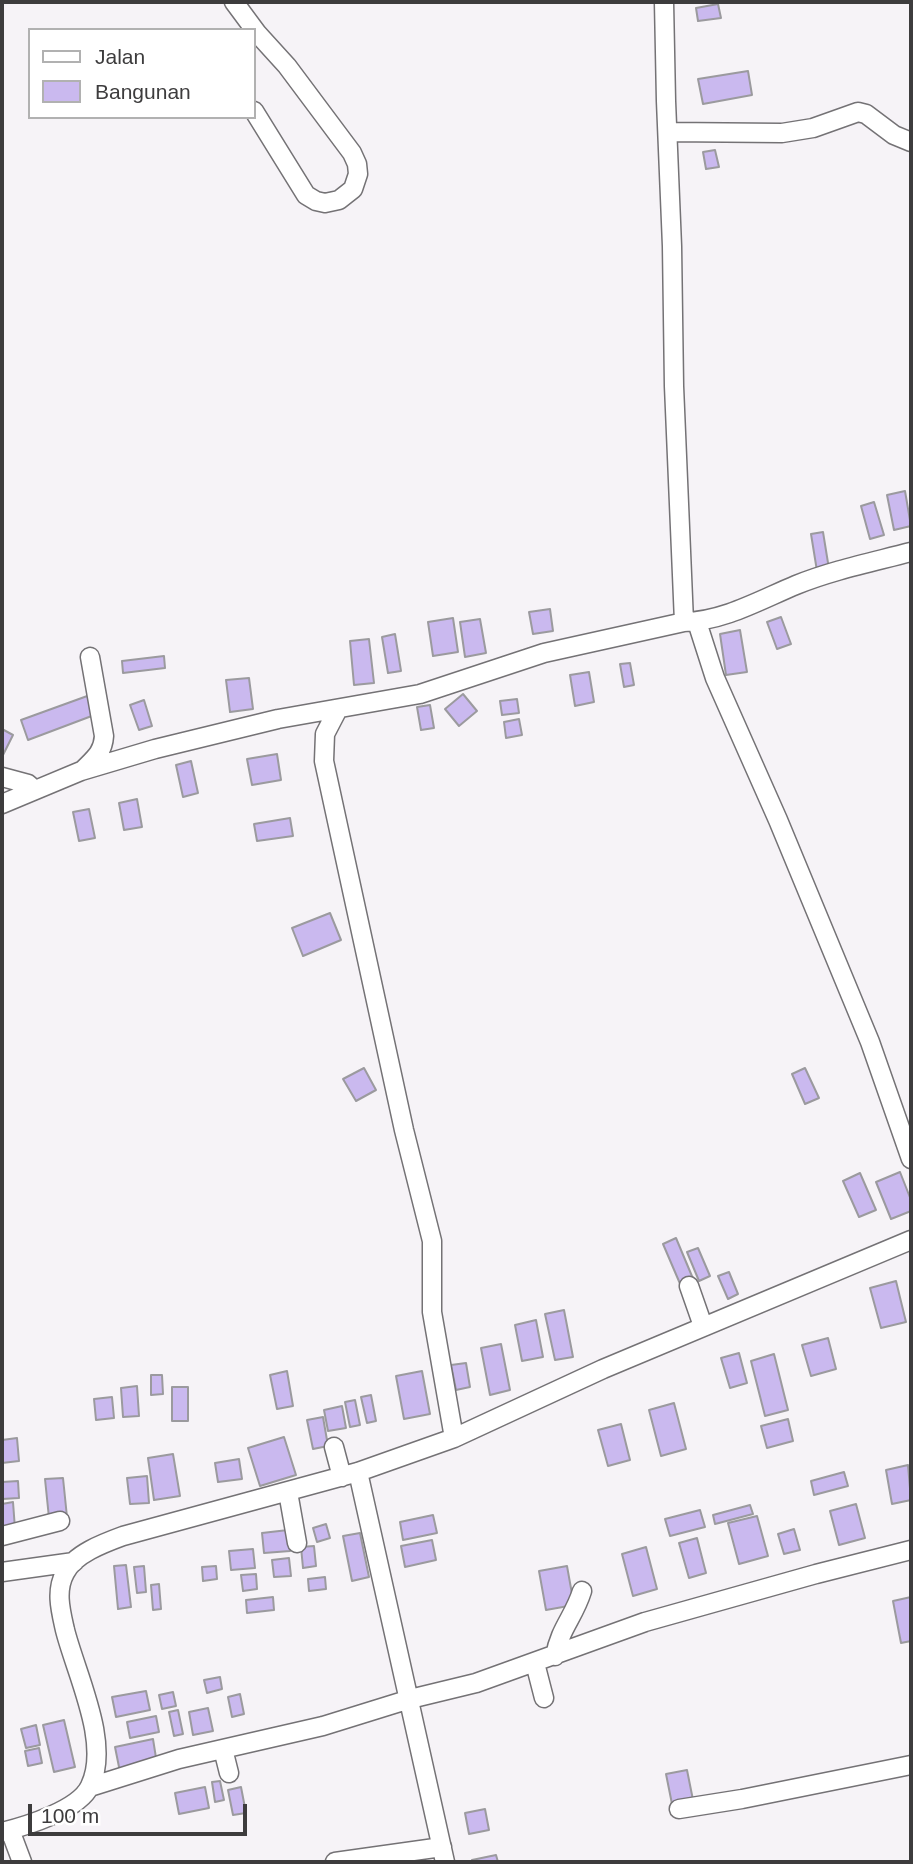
<!DOCTYPE html>
<style>
body{margin:0}
#map{position:relative;width:913px;height:1864px;overflow:hidden;background:#f6f3f7;font-family:Arial,sans-serif}
canvas{display:block}
.frame{position:absolute;inset:0;border:4px solid #3d3c3d;pointer-events:none}
.legend{position:absolute;left:28px;top:28px;width:228px;height:91px;box-sizing:border-box;background:#fff;border:2px solid #b1b1b1;margin:0;padding:9px 12px;list-style:none;font-size:21px;color:#3d3c3d}
.legend li{display:flex;align-items:center;gap:14px;height:35px}
.legend b{width:35px;border:2px solid #b1b1b1}
.scale{position:absolute;left:28px;top:1804px;width:219px;height:32px;box-sizing:border-box;border:4px solid #3d3c3d;border-top:0;padding-left:9px;font-size:21px;line-height:24px;white-space:nowrap;color:#3d3c3d;-webkit-text-stroke:5px #fff;paint-order:stroke}
</style>
<div id="map">
<canvas width="913" height="1864"></canvas>
<div class="frame"></div>
<ul class="legend">
<li><b style="height:9px;background:#fff"></b>Jalan</li>
<li><b style="height:19px;background:#cab9ef"></b>Bangunan</li>
</ul>
<div class="scale">100 m</div>
</div>
<script>
const g = document.querySelector('canvas').getContext('2d');
g.lineJoin = 'round';
function fill(path, color) {
  g.fillStyle = color;
  g.fill(path, 'evenodd');
}
function trace(path, color, width, dash) {
  g.strokeStyle = color;
  g.lineWidth = width;
  g.lineCap = dash ? 'butt' : 'round';
  g.setLineDash(dash || []);
  g.stroke(path);
}
const building = new Path2D(`
 M718 4 721 18 698 21 696 8Z
 M748 71 752 95 703 104 698 79Z
 M715 150 719 167 706 169 703 152Z
 M905 491 911 526 894 530 887 495Z
 M874 502 884 535 870 539 861 506Z
 M823 532 829 569 817 571 811 534Z
 M550 609 553 631 533 634 529 612Z
 M781 617 791 644 777 649 767 622Z
 M453 618 458 652 433 656 428 622Z
 M480 619 486 653 465 657 460 622Z
 M740 630 747 672 726 675 720 634Z
 M395 634 401 671 388 673 382 637Z
 M369 639 374 683 354 685 350 641Z
 M164 656 165 668 123 673 122 661Z
 M630 663 634 685 624 687 620 664Z
 M589 672 594 702 575 706 570 675Z
 M249 678 253 709 230 712 226 680Z
 M463 694 477 711 459 726 445 709Z
 M90 695 97 714 28 740 21 720Z
 M517 699 519 713 502 715 500 701Z
 M144 700 152 726 139 730 130 705Z
 M430 705 434 728 421 730 417 707Z
 M519 719 522 735 506 738 504 722Z
 M2 729 13 735 2 757Z
 M277 754 281 780 252 785 247 759Z
 M191 761 198 793 183 797 176 765Z
 M137 799 142 827 124 830 119 803Z
 M89 809 95 838 79 841 73 812Z
 M290 818 293 836 257 841 254 824Z
 M330 913 341 940 303 956 292 928Z
 M364 1068 376 1090 356 1101 343 1079Z
 M805 1068 819 1098 805 1104 792 1074Z
 M900 1172 911 1200V1211L891 1219 876 1182Z
 M860 1173 876 1210 859 1217 843 1181Z
 M676 1238 694 1281 681 1286 663 1244Z
 M698 1248 710 1276 699 1281 687 1252Z
 M729 1272 738 1294 728 1299 718 1276Z
 M896 1281 906 1322 881 1328 870 1288Z
 M564 1310 573 1357 555 1360 545 1314Z
 M536 1320 543 1357 522 1361 515 1325Z
 M828 1338 836 1369 811 1376 802 1345Z
 M501 1344 510 1390 490 1395 481 1348Z
 M739 1353 747 1383 730 1388 721 1358Z
 M774 1354 788 1410 765 1416 751 1361Z
 M466 1363 470 1387 456 1390 451 1365Z
 M287 1371 293 1406 277 1409 270 1375Z
 M422 1371 430 1414 404 1419 396 1376Z
 M151 1375H162L163 1394 151 1395Z
 M137 1386 139 1416 123 1417 121 1388Z
 M172 1387H188V1421H172Z
 M371 1395 376 1421 367 1423 361 1397Z
 M112 1397 114 1418 96 1420 94 1399Z
 M355 1400 360 1425 350 1427 345 1402Z
 M674 1403 686 1449 661 1456 649 1410Z
 M342 1406 346 1428 328 1431 324 1410Z
 M323 1417 328 1446 313 1449 307 1420Z
 M788 1419 793 1441 767 1448 761 1426Z
 M621 1424 630 1460 608 1466 598 1430Z
 M284 1437 296 1475 260 1486 248 1448Z
 M17 1438 19 1461 2 1463V1440Z
 M173 1454 180 1496 154 1500 148 1458Z
 M239 1459 242 1479 218 1482 215 1463Z
 M908 1465 911 1500 892 1504 886 1470Z
 M844 1472 848 1486 814 1495 811 1481Z
 M147 1476 149 1503 130 1504 127 1478Z
 M63 1478 67 1517 49 1518 45 1479Z
 M18 1481 19 1498 2 1499V1482Z
 M13 1502 15 1529 2 1531V1504Z
 M856 1504 865 1538 839 1545 830 1511Z
 M750 1505 753 1514 715 1524 713 1515Z
 M700 1510 705 1527 670 1536 665 1519Z
 M433 1515 437 1533 403 1540 400 1522Z
 M757 1516 768 1556 739 1564 728 1523Z
 M326 1524 330 1538 317 1542 313 1528Z
 M794 1529 800 1550 784 1554 778 1534Z
 M288 1530 290 1551 264 1553 262 1533Z
 M360 1533 369 1577 352 1581 343 1536Z
 M697 1538 706 1573 689 1578 679 1543Z
 M432 1540 436 1560 405 1567 401 1546Z
 M314 1546 316 1566 303 1568 301 1547Z
 M646 1547 657 1589 633 1596 622 1554Z
 M253 1549 255 1568 231 1570 229 1551Z
 M289 1558 291 1576 274 1577 272 1560Z
 M126 1565 131 1607 118 1609 114 1566Z
 M144 1566 146 1592 137 1593 134 1567Z
 M216 1566 217 1579 203 1581 202 1567Z
 M567 1566 574 1605 546 1610 539 1571Z
 M256 1574 257 1589 243 1591 241 1575Z
 M325 1577 326 1589 309 1591 308 1579Z
 M159 1584 161 1609 153 1610 151 1585Z
 M273 1597 274 1610 247 1613 246 1600Z
 M911 1597V1641L901 1643 893 1601Z
 M220 1677 222 1689 207 1693 204 1680Z
 M146 1691 150 1710 116 1717 112 1697Z
 M173 1692 176 1706 162 1709 159 1695Z
 M240 1694 244 1714 232 1717 228 1697Z
 M208 1708 213 1731 193 1735 189 1712Z
 M178 1710 183 1734 174 1736 169 1712Z
 M156 1716 159 1732 130 1738 127 1722Z
 M64 1720 75 1767 54 1772 43 1725Z
 M36 1725 40 1745 26 1748 21 1729Z
 M153 1739 157 1764 120 1772 115 1747Z
 M39 1748 42 1763 28 1766 25 1751Z
 M687 1770 693 1800 672 1804 666 1774Z
 M220 1781 224 1800 215 1802 212 1782Z
 M205 1787 209 1808 179 1814 175 1793Z
 M241 1787 246 1813 233 1815 228 1790Z
 M485 1809 489 1830 469 1834 465 1813Z
 M496 1855 498 1862H472V1860Z`);
fill(building, '#cab9ef');
trace(building, '#9b9a9e', 2);
const minor = new Path2D(`
 M234 2 257 33 287 66 352 153 357 164 358 174 353 189 339 200 325 203 316 201 306 195 254 111
 M664 2 666 101 672 246 674 386 684 622
 M668 132 782 133 813 128 858 112 866 114 894 135 911 142
 M697 622 715 678 778 820 870 1042 911 1159
 M338 709 325 734 324 761 404 1130 432 1241V1312L454 1438
 M84 769C95 758 103 752 104 736L90 657
 M2 777 28 784 35 790
 M2 804 81 771 155 749 278 719 420 694 544 653 684 622C724 621 760 600 796 585 833 570 873 562 911 552
 M689 1286 703 1326
 M334 1447 342 1477
 M358 1472 445 1862
 M288 1492 297 1543
 M2 1536 60 1521
 M2 1572 74 1562
 M555 1656C560 1628 574 1617 582 1591
 M535 1663 544 1698
 M223 1749 229 1773
 M90 1787 179 1759 323 1726 410 1699 476 1683 645 1622 816 1574 911 1550
 M679 1809 742 1799 911 1765
 M10 1830 22 1862
 M2 1832C26 1826 79 1810 90 1786 111 1743 76 1674 65 1630 61 1612 55 1591 65 1573 74 1554 104 1543 123 1536L358 1472 454 1438 603 1369 911 1240
 M335 1862 442 1847`);
trace(minor, '#747275', 21);
trace(minor, '#fff', 18);
</script>
